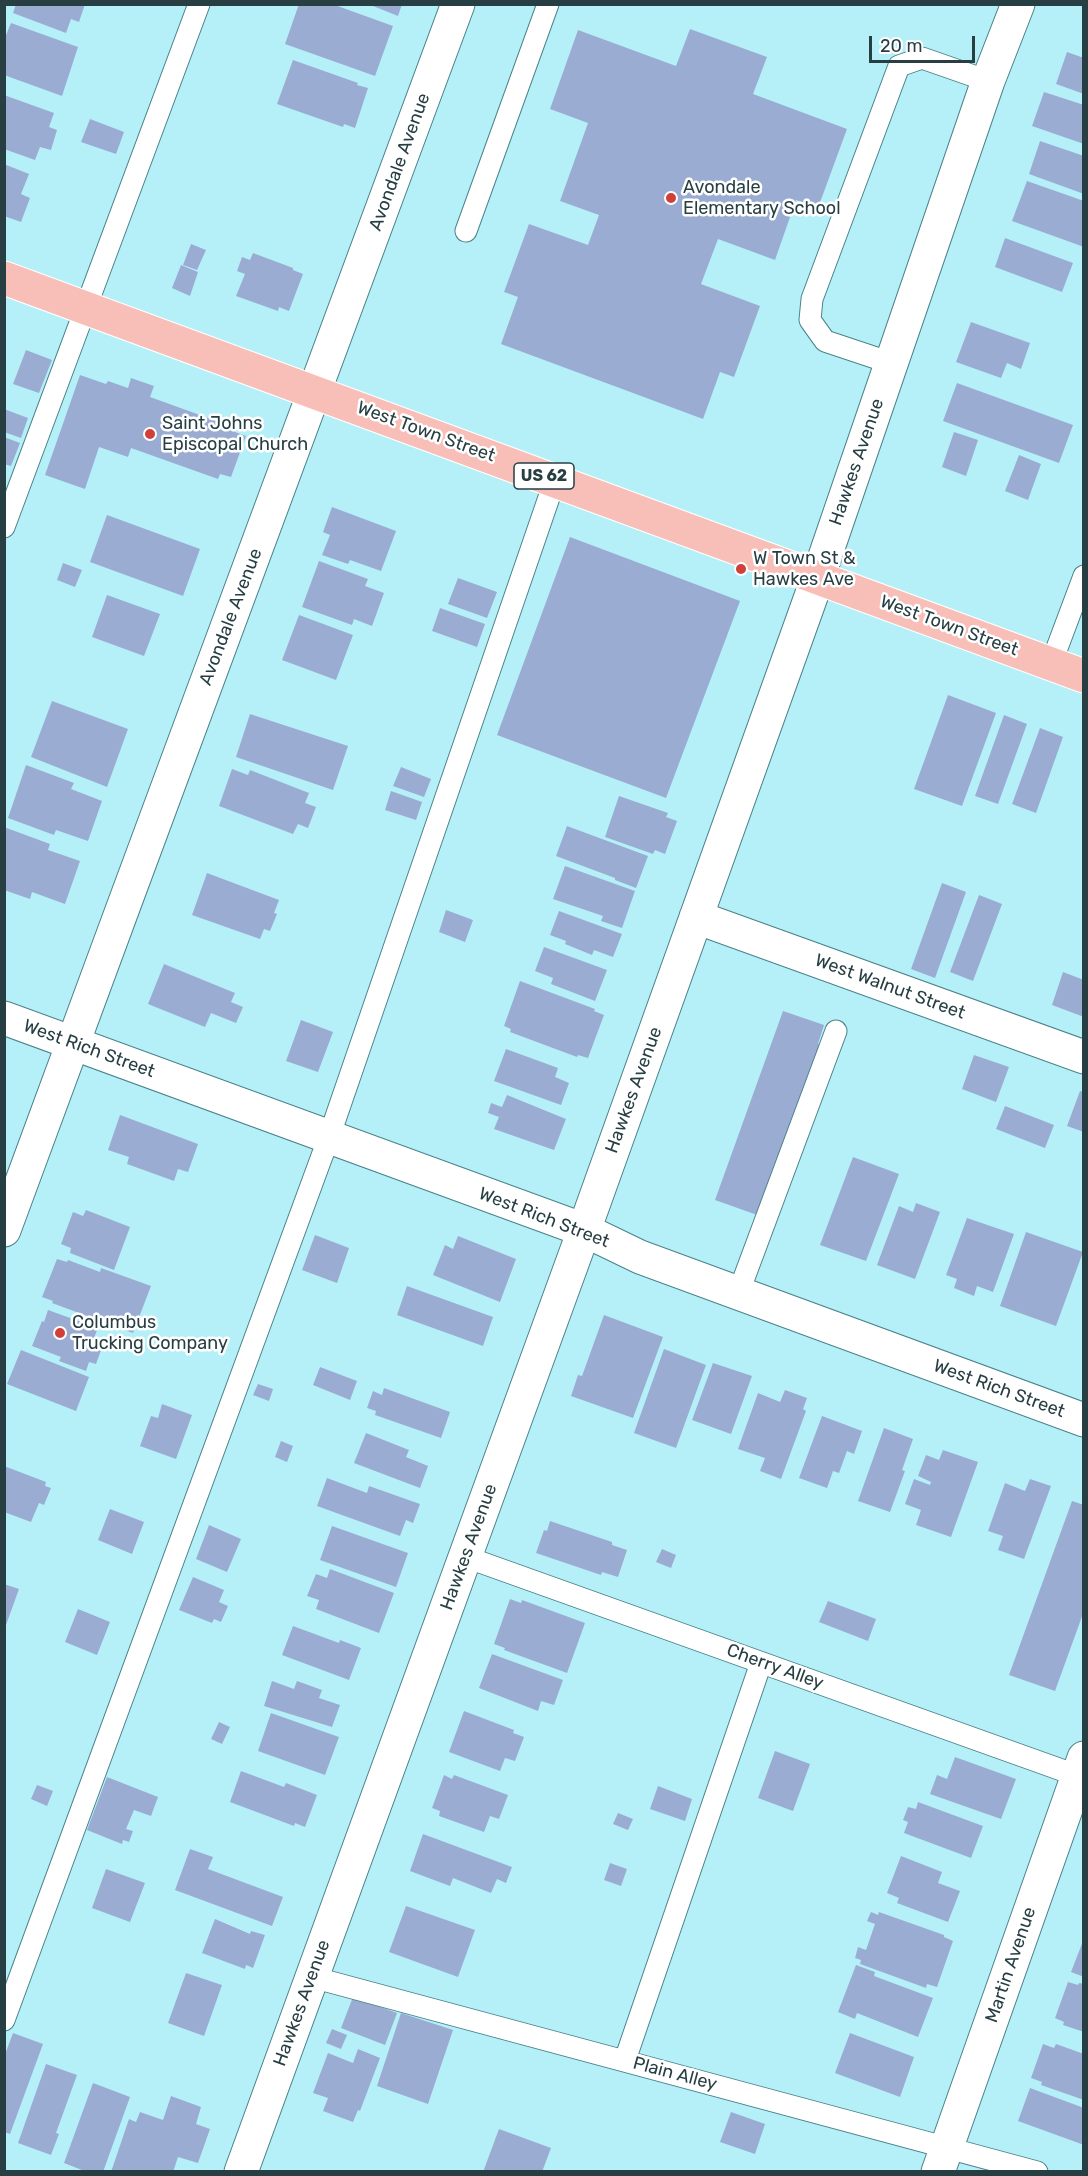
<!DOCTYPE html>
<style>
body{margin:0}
#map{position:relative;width:1088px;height:2176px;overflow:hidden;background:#b5f0f9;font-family:Rubik,sans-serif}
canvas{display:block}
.frame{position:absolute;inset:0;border:6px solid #273f43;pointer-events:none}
.scale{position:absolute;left:869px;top:36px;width:106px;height:27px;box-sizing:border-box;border:3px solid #273f43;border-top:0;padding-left:8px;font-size:18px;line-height:21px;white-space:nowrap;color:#273f43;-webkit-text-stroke:4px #fff;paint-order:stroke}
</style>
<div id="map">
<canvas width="1088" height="2176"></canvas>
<div class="frame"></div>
<div class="scale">20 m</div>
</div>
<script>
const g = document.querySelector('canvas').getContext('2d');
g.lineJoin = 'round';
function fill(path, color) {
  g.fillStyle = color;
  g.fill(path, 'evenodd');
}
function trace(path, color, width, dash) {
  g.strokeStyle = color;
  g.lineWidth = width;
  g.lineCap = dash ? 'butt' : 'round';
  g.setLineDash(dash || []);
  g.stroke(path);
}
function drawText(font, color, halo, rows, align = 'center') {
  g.font = font + ' Rubik,sans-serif';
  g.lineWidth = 5;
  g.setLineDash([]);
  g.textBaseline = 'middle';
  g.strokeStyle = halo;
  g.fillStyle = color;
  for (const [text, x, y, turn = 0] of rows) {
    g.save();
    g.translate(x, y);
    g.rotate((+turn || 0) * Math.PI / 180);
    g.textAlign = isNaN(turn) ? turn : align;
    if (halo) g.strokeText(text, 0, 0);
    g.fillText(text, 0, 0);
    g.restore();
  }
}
fill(new Path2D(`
 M16 4H85L79 22 71 19 66 33 13 13Z
 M299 4H332L393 26 375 76 285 44Z
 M368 4H402L398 16Z
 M11 23 78 47 62 96 4 75V40Z
 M690 29 767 57 753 94 847 129 818 208 796 200 775 260 718 239 701 284 760 306 734 377 720 372 703 419 501 344 518 297 504 292 529 224 588 245 599 215 560 201 588 123 550 109 578 30 676 66Z
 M1067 52 1084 58V94L1056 84Z
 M293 60 358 83 357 85 368 88 355 128 344 124 343 127 277 104Z
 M1044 92 1084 105V144L1032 126Z
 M4 95 54 113 49 127 57 130 51 150 40 147 35 160 4 149Z
 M90 119 124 132 116 154 81 142Z
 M1040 141 1084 156V194L1029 174Z
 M4 164 29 174 21 194 30 198 21 222 4 216Z
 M1027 181 1084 201V247L1012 221Z
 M1005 238 1073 263 1062 292 995 267Z
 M191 244 206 250 197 270 183 265Z
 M253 253 293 268V270L303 274 289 311 279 307 278 311 236 296 245 274 237 271 242 257 250 260Z
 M181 265 198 272 190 296 172 288Z
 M971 322 1030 343 1021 369 1007 363 1001 378 956 362Z
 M26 350 52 360 39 393 13 384Z
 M80 375 106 384 108 381 128 388 131 378 154 386 150 397 236 428 235 432 246 436 231 477 220 474 218 479 131 448 128 457 99 447 85 489 45 475Z
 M957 383 1073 425 1059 463 943 421Z
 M4 409 28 418 21 438 4 432Z
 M954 432 978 440 966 476 942 467Z
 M4 437 20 443 11 466 4 464Z
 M1019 455 1041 464 1028 500 1005 491Z
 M332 507 396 531 381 571 350 560 348 564 322 555 330 535 323 532Z
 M107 515 200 549 183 596 90 562Z
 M570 537 740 601 666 798 497 735Z
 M319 561 368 579 365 586 384 593 372 626 354 619 352 625 302 607Z
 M63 563 82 570 75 587 57 580Z
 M458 578 497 592 487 618 448 604Z
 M107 595 160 614 144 656 92 637Z
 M440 608 485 624 477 647 432 631Z
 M299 615 353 635 336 680 282 660Z
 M948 695 996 713 962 806 914 789Z
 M52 701 128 729 107 787 31 757Z
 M250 714 348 746 333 790 236 757Z
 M1004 715 1027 724 998 804 975 796Z
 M1040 728 1063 737 1036 813 1012 804Z
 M26 765 74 783 71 789 102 801 88 841 56 830 54 835 8 818Z
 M401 767 431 779 424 797 393 786Z
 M232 769 248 775 250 770 309 793 305 803 316 807 308 828 298 824 293 834 219 806Z
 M391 791 422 802 416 820 385 810Z
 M619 796 668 813 666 817 677 821 665 854 655 850 653 854 605 837Z
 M567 826 648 856 636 888 615 880V878L556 856Z
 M4 827 50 844 48 850 80 861 65 904 32 892 30 899 4 890Z
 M565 866 635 891 622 928 601 921 603 916 553 899Z
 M207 873 279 900 274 913 277 914 270 931 264 929 260 939 192 915Z
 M942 883 966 892 935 978 911 969Z
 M979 895 1002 904 973 981 950 972Z
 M446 910 473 920 465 942 439 932Z
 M559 911 622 934 613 957 594 950 592 955 565 944 566 941 550 935Z
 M544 947 607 970 595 1001 551 984 553 978 535 971Z
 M164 964 235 993 231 1002 243 1007 236 1023 211 1013 205 1027 148 1004Z
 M1063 972 1084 980V1017L1052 1005Z
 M520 981 595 1009 594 1011 604 1015 588 1058 578 1055 577 1057 510 1032 511 1029 504 1026Z
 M783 1011 824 1025 818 1044 822 1046 760 1216 715 1200Z
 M301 1020 333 1032 318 1072 286 1061Z
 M506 1049 558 1068 555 1077 569 1083 561 1105 494 1081Z
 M974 1055 1009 1067 996 1102 962 1089Z
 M1080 1091 1084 1092V1132L1067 1126Z
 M507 1095 566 1119 554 1150 494 1129 499 1117 488 1113 491 1103 502 1107Z
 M1005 1106 1054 1125 1045 1148 996 1129Z
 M120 1115 198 1144 188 1172 178 1169 174 1181 127 1164 129 1157 108 1150Z
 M853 1157 899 1174 866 1261 820 1245Z
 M916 1203 940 1212 915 1279 877 1265 899 1206 913 1212Z
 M86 1210 130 1227 114 1270 70 1253 71 1248 61 1244 73 1212 83 1216Z
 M967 1218 1014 1234 993 1292 977 1286 974 1296 954 1288 957 1279 946 1275Z
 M1026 1232 1083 1252 1056 1326 1000 1306Z
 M315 1235 349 1248 337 1283 302 1270Z
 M458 1236 516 1259 500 1302 433 1275 445 1245 453 1249Z
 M57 1259 67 1262 68 1260 100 1272 101 1268 151 1286 133 1333 52 1303 53 1301 42 1297Z
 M407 1286 493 1317 483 1346 397 1315Z
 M48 1310 98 1328 94 1338 104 1342 96 1364 89 1362 86 1371 59 1361 61 1357 32 1346 42 1321 44 1322Z
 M604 1315 663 1337 633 1418 571 1396 578 1375 582 1376Z
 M664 1349 706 1365 676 1448 634 1433Z
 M21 1350 89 1377 76 1411 7 1384Z
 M713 1363 752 1376 731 1434 692 1420Z
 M320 1367 357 1381 350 1400 313 1385Z
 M258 1384 273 1389 269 1401 253 1395Z
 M384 1388 450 1412 441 1438 375 1415 376 1411 367 1408 373 1391 382 1395Z
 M785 1390 807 1398 803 1409 806 1411 781 1479 760 1471 765 1458 738 1449 758 1393 780 1402Z
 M162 1404 192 1415 176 1459 140 1446 151 1416 158 1418Z
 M822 1416 862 1431 854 1454 847 1451 839 1473 833 1471 827 1488 799 1478Z
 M884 1428 913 1439 902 1470 905 1471 890 1512 858 1501Z
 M366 1433 409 1450 406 1457 428 1466 420 1488 354 1463Z
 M281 1441 293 1446 287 1462 275 1457Z
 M943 1450 978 1462 951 1537 916 1525 921 1510 905 1504 914 1479 930 1485 931 1482 918 1476 926 1455 939 1460Z
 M4 1466 46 1482 45 1486 51 1488 44 1505 39 1503 31 1522 4 1512Z
 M327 1478 367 1493 369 1486 420 1504 413 1523 406 1520 400 1536 317 1506Z
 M1030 1479 1051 1486 1024 1559 998 1550 1003 1536 988 1531 1005 1483 1025 1491Z
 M1072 1501 1084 1505V1611L1055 1691 1009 1675Z
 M110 1509 144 1522 132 1554 98 1540Z
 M550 1521 612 1542V1545L627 1550 618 1577 602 1572 601 1575 536 1553 544 1530 547 1531Z
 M209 1525 241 1539 227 1572 196 1559Z
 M332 1526 408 1553 396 1587 320 1560Z
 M662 1549 676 1555 671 1568 656 1562Z
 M330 1569 394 1593 379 1633 316 1609 319 1600 307 1596 316 1574 327 1578Z
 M193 1577 224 1590 219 1602 228 1606 221 1622 214 1619 212 1623 179 1610Z
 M4 1584 19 1589 6 1625 4 1624Z
 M510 1599 521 1603 522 1600 585 1623 567 1673 504 1650 505 1648 494 1644Z
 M828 1601 876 1619 868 1641 819 1622Z
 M78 1609 110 1622 97 1655 65 1642Z
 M293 1626 339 1643 340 1640 361 1648 349 1680 282 1655Z
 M492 1654 563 1680 554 1705 541 1701 538 1711 479 1688Z
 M272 1681 294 1689 297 1681 322 1690 319 1698 340 1705 332 1727 264 1706Z
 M464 1711 514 1730 513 1733 524 1737 515 1761 505 1758 500 1771 449 1752Z
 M271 1713 339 1737 325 1775 258 1751Z
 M219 1722 230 1727 222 1744 211 1739Z
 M775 1751 810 1764 793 1811 758 1798Z
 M955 1757 1016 1779 1001 1819 930 1794 937 1775 947 1779Z
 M241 1771 284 1787 286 1783 317 1795 305 1827 295 1823 294 1826 230 1802Z
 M444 1775 452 1779 454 1775 508 1795 499 1819 490 1816 484 1832 439 1816 440 1811 432 1808Z
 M107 1777 158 1797 151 1816 134 1810 126 1829 133 1831 129 1842 123 1840 122 1844 87 1830Z
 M37 1785 53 1791 47 1806 31 1799Z
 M658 1786 692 1799 685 1821 650 1809Z
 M918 1802 983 1826 971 1858 904 1833 908 1822 903 1820 908 1807 916 1809Z
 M618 1813 633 1819 628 1830 613 1824Z
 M423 1834 512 1867 506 1883 497 1879 491 1893 453 1878 450 1886 410 1871Z
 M190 1849 213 1857 208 1869 283 1897 272 1926 175 1890Z
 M901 1856 942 1872 938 1883 960 1891 948 1922 897 1903 899 1898 887 1893Z
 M610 1863 627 1869 621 1886 604 1880Z
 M106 1869 145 1883 130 1922 92 1908Z
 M406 1906 475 1930 458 1977 389 1952Z
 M871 1912 878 1915 879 1912 944 1935V1937L953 1941 937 1987 927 1984 926 1988 860 1964 861 1960 855 1958 858 1947 866 1950 875 1924 867 1921Z
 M215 1919 250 1934 251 1931 265 1935 253 1968 246 1965 245 1969 202 1953Z
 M1083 1941H1084V1977L1071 1972Z
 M856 1965 875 1972 874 1976 933 1998 918 2037 857 2013 855 2019 838 2012Z
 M186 1973 222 1985 204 2036 168 2023Z
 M1068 1982 1078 1985 1079 1983 1084 1984V2032L1063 2025 1064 2022 1055 2018Z
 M353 1997 397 2013 385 2045 341 2028Z
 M401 2013 453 2030 428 2104 377 2086Z
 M332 2029 347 2035 341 2049 326 2043Z
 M13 2033 43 2044 10 2134 4 2132V2057Z
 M850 2033 914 2057 900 2097 835 2073Z
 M1043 2044 1054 2048 1056 2044 1084 2054V2100L1041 2085 1042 2082 1031 2078Z
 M358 2049 380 2058 360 2111 358 2110 353 2122 323 2111 328 2098 313 2093 328 2053 353 2063Z
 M46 2064 77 2075 56 2133 59 2134 51 2155 18 2143Z
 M93 2083 130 2097 103 2172H87L64 2163Z
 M1030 2088 1084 2108V2145L1018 2121Z
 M171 2096 201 2107 196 2124 210 2129 198 2163 178 2157 173 2172H111L129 2119 136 2122 140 2112 163 2120Z
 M731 2112 765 2124 755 2154 720 2142Z
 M499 2129 551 2148 542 2172H483Z`), '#9bacd3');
const service = new Path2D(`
 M466 231 548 4
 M891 363 825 341 810 320 812 299 899 66 922 58 988 81
 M4 527 199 4
 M1051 664 1084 576
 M738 1294 836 1031
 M466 1557 1084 1778
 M312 1977 1037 2172
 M4 2020 329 1137 555 480
 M625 2060 761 1663`);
const minor = new Path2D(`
 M696 917 1084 1057
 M4 1230C154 821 308 414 458 4
 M241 2172 578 1247 818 577 988 81 1018 4
 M938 2172 1084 1758`);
const tertiary = new Path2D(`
 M4 1018 584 1230 640 1257 1084 1420`);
const primary = new Path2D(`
 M4 278 1084 676`);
trace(service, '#4a828a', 23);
trace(minor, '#4a828a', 35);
trace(tertiary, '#4a828a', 35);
trace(primary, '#fff', 35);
trace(service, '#fff', 21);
trace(minor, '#fff', 33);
trace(tertiary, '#fff', 33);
trace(primary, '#f8bfb9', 33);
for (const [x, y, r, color] of [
 [671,198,6,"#ce4038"],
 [150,434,6,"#ce4038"],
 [741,569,6,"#ce4038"],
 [60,1333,6,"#ce4038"]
]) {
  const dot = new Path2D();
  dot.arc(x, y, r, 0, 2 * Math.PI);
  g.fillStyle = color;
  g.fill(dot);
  trace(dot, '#fff', 2);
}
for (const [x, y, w] of [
 [544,476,60]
]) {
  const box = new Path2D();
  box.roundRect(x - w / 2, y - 13, w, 26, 4.5);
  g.fillStyle = '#fff';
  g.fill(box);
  trace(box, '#273f43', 1.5);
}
drawText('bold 16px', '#273f43', null, [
 ["US 62",544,476]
]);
drawText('18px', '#273f43', '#fff', [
 ["Avondale Avenue",400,162,-70],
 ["West Town Street",426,432,20],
 ["Hawkes Avenue",857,462,-71],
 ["Avondale Avenue",231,617,-69],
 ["West Town Street",949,626,20],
 ["West Walnut Street",890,987,20],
 ["West Rich Street",89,1049,20],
 ["Hawkes Avenue",634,1090,-70],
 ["West Rich Street",544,1218,21],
 ["West Rich Street",999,1389,20],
 ["Hawkes Avenue",469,1547,-70],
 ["Cherry Alley",775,1667,20],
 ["Martin Avenue",1011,1965,-71],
 ["Hawkes Avenue",302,2003,-70],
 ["Plain Alley",675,2074,15]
]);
drawText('18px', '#273f43', '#fff', [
 ["Avondale",683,188],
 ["Elementary School",683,209],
 ["Saint Johns",162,424],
 ["Episcopal Church",162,445],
 ["W Town St &",753,559],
 ["Hawkes Ave",753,580],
 ["Columbus",72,1323],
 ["Trucking Company",72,1344]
], 'left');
</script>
